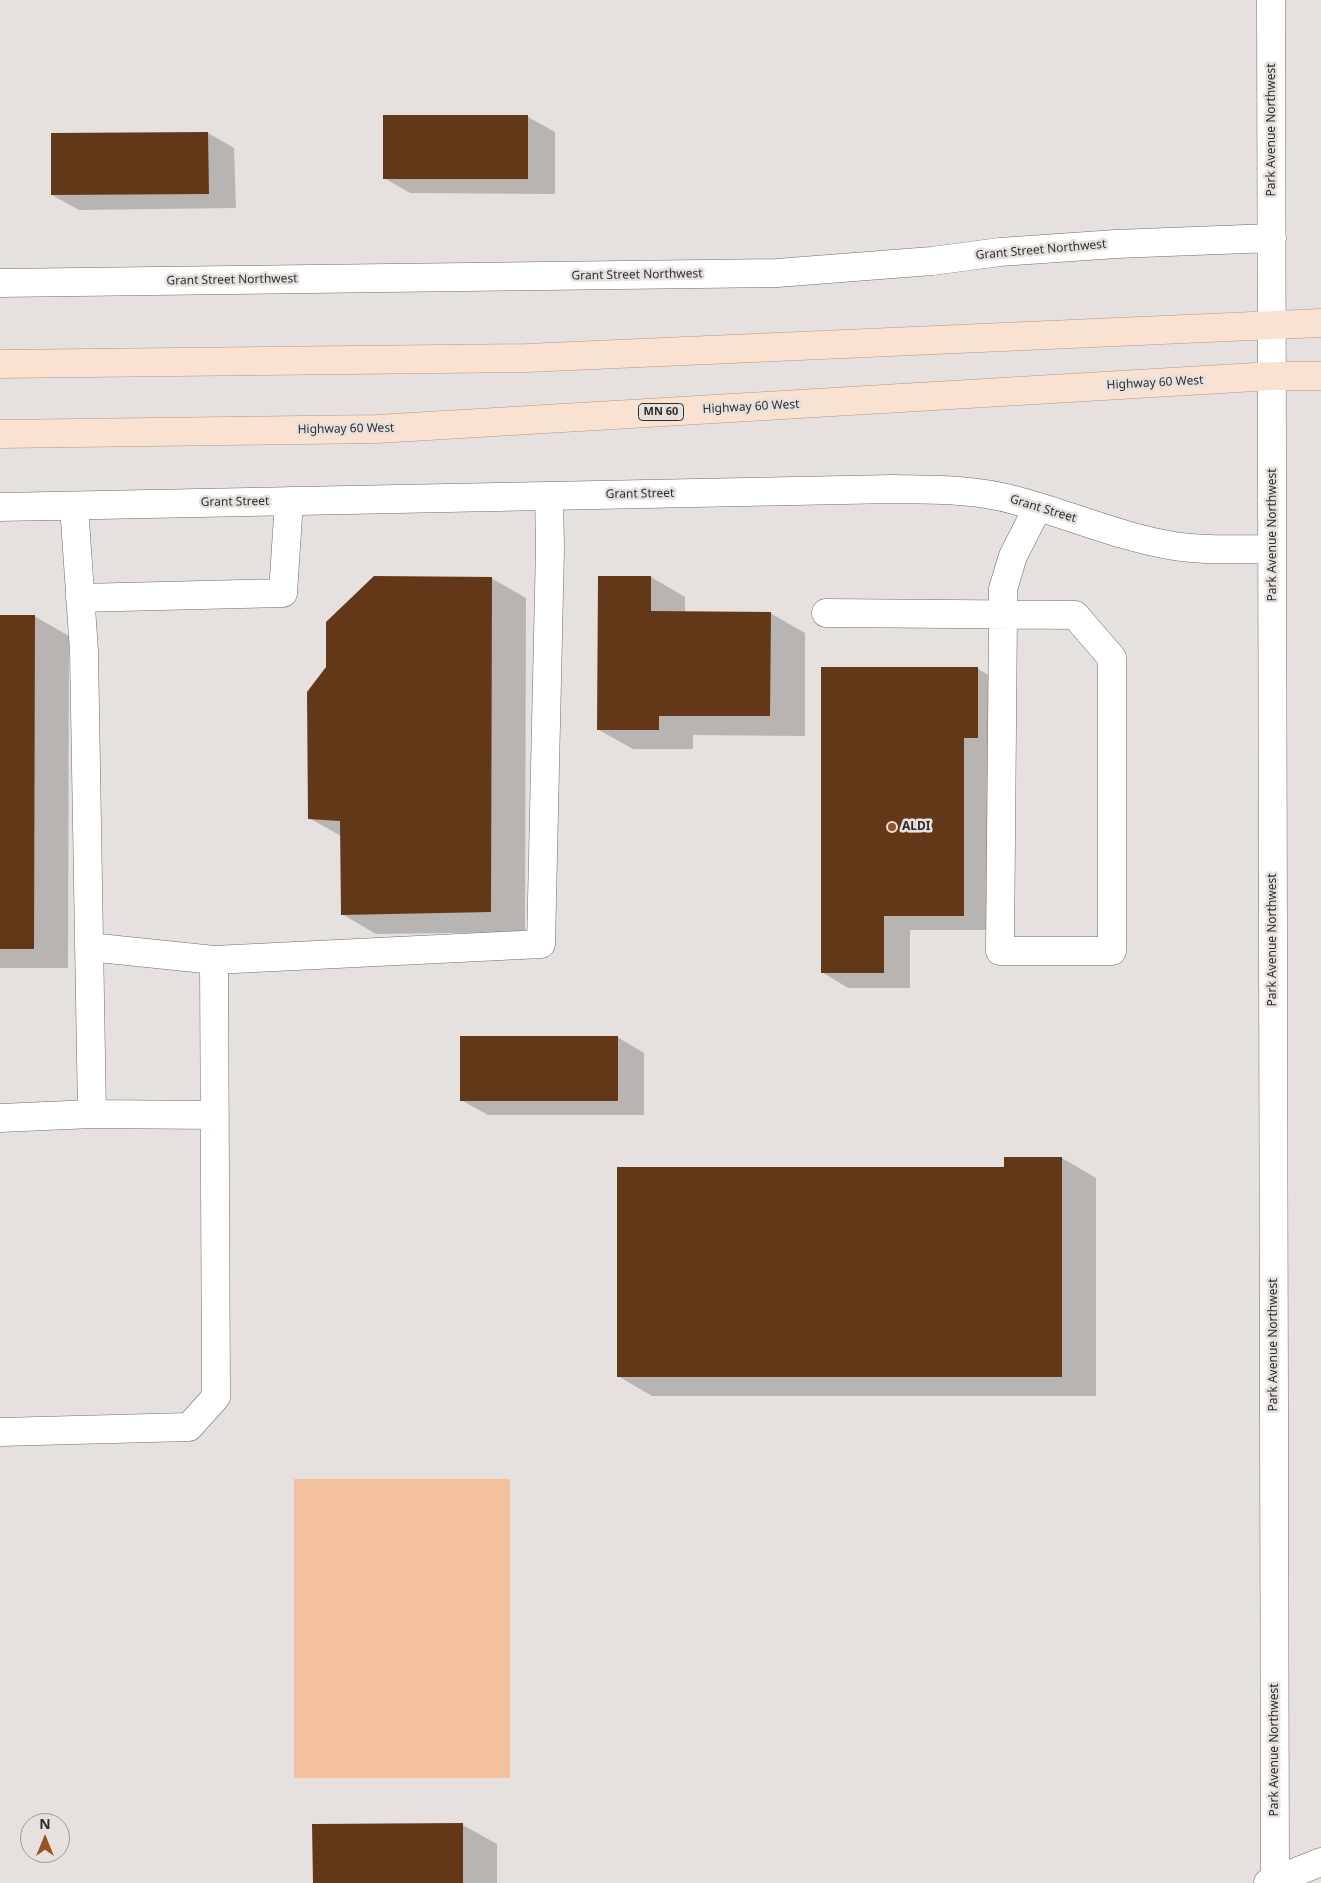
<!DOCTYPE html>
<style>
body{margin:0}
#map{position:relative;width:1321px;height:1883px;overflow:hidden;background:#e6e1de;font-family:"Noto Sans",sans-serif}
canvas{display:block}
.north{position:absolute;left:20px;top:1813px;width:50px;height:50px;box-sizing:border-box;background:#e6e1de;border:1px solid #9c9996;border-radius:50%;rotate:0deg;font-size:14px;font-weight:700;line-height:20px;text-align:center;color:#2e2d2b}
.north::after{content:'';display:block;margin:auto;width:18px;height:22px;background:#955420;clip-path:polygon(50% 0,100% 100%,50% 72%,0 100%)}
</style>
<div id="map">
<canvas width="1321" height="1883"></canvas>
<div class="north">N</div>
</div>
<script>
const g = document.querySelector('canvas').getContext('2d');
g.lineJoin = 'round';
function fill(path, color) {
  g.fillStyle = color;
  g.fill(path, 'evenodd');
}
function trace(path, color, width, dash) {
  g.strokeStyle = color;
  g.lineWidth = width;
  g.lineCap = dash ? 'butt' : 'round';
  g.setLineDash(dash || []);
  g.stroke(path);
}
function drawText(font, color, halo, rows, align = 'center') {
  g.font = font + ' "Noto Sans",sans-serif';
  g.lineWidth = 5;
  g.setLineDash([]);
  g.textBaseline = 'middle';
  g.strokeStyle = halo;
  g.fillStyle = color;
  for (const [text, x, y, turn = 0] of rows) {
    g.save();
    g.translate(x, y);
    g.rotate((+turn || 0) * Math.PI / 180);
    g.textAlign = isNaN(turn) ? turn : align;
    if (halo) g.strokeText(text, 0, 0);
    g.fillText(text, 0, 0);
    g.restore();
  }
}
fill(new Path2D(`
 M294 1479H510V1778H294Z`), '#f4c19f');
fill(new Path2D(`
 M384 116 528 117 555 132V194L410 193 384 178Z
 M208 133 234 148 236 208 79 210 52 195Z
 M651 577 685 597V613H770L805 633V736L693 735V749H633L599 730Z
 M491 578 526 598 525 932 376 934 342 914 341 836 309 818 327 667Z
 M0 616H34L69 636 68 968H0Z
 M822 669H978L1004 684 990 930H910V988H848L822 972Z
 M617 1037 644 1053V1115H488L461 1100Z
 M1062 1158 1096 1178V1396H652L618 1376 1005 1168Z
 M463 1825 497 1844V1883H314Z`), '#0003');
fill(new Path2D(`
 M383 115H528V179H383Z
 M208 132 209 194 51 195V133Z
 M374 576 492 577 491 912 341 915 340 821 308 819 307 692 326 667V622Z
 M598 576H651V611L771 612 770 716H659V730H597Z
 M0 615H35L34 949H0Z
 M821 667H978V738H964V916H884V973H821Z
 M460 1036H618V1101H460Z
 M1004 1157H1062V1377H617V1167H1004Z
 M463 1823V1883H313L312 1824Z`), '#633818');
const minor = new Path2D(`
 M1271 0 1275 1880
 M0 283 777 273 932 261 1000 252 1116 244 1272 238
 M0 507 894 489C934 490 975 489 1014 500 1068 514 1119 537 1174 546 1206 551 1240 549 1272 549
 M80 598 283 593 289 501
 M826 613 1075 615 1112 658V951H1000L1003 614V589L1013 556 1038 507
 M89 947 214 960
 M92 1114 215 1115
 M0 1118 92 1114 84 651 74 506
 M0 1432 189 1427 216 1397 214 960 541 944 550 548 549 496
 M1268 1883 1321 1862`);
const major = new Path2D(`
 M0 364 527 358 1321 323
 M0 434 377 429 1272 376H1321`);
trace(minor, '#6f6b68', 29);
trace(major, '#b09684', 29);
trace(minor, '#fff', 28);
trace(major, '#fae2d2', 28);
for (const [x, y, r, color] of [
 [892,827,5,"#955420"]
]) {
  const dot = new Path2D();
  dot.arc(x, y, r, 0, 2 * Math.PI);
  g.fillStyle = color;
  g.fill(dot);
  trace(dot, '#e6e1de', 2);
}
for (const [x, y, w] of [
 [661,412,45]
]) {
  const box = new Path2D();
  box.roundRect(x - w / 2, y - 8.5, w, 17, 4);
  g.fillStyle = '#e6e1de';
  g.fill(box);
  trace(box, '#2e2d2b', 1);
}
drawText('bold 11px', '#2e2d2b', null, [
 ["MN 60",661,412]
]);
drawText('12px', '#2e2d2b', '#e6e1de', [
 ["Park Avenue Northwest",1272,130,-90],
 ["Grant Street Northwest",1041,250,-5],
 ["Grant Street Northwest",637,275,-1],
 ["Grant Street Northwest",232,280,-1],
 ["Highway 60 West",1155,383,-3],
 ["Highway 60 West",751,407,-3],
 ["Highway 60 West",346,429,-1],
 ["Grant Street",640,494,-1],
 ["Grant Street",235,502,-1],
 ["Grant Street",1043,509,17],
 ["Park Avenue Northwest",1273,535,-90],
 ["Park Avenue Northwest",1273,940,-90],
 ["Park Avenue Northwest",1274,1345,-90],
 ["Park Avenue Northwest",1275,1750,-90]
]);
drawText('bold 12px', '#2e2d2b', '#e6e1de', [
 ["ALDI",902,827]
], 'left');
</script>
